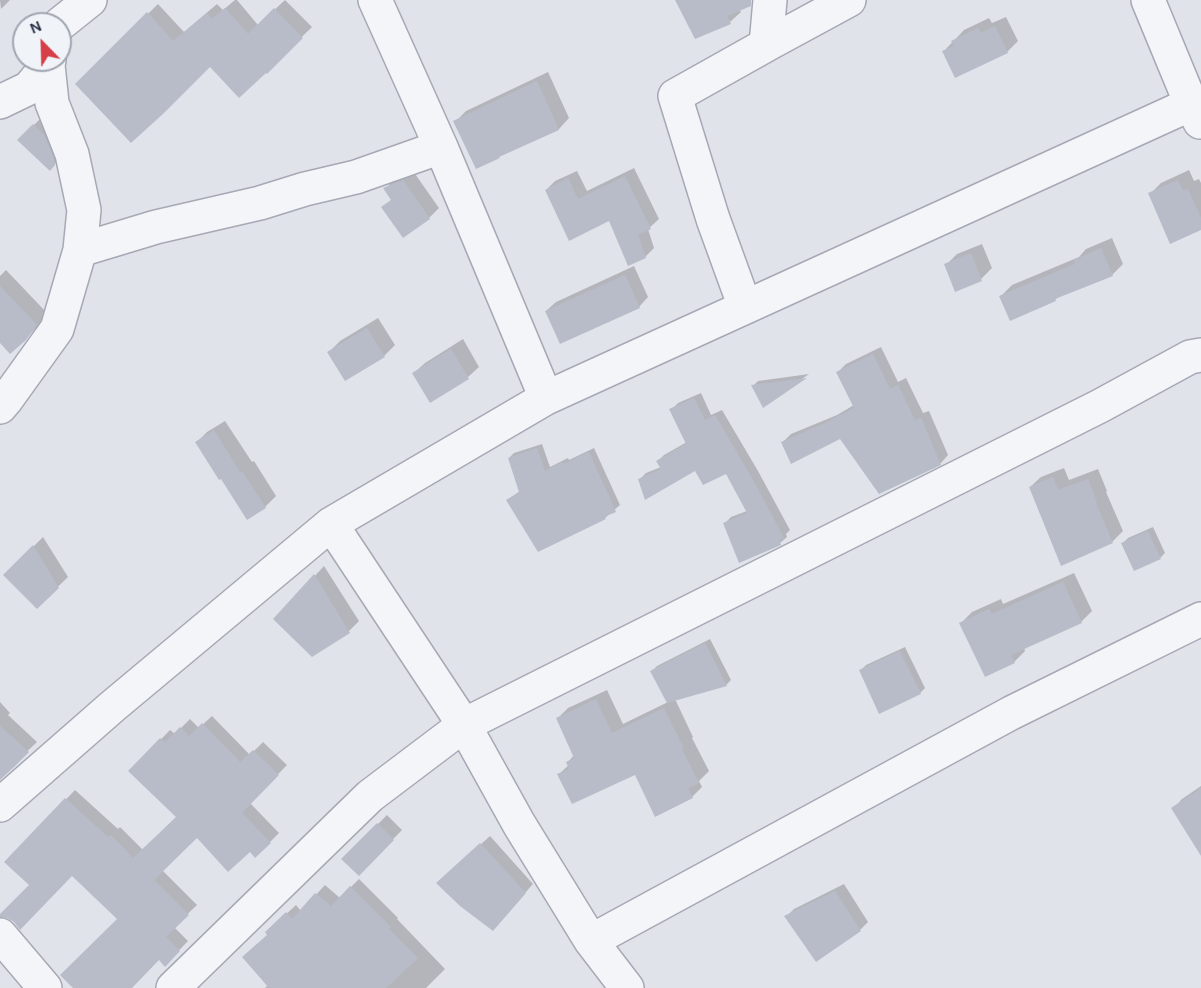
<!DOCTYPE html>
<style>
body{margin:0}
#map{position:relative;width:1201px;height:988px;overflow:hidden;background:#e1e3ea;font-family:Karla,sans-serif}
canvas{display:block}
.north{position:absolute;left:12px;top:12px;width:60px;height:60px;box-sizing:border-box;background:#f0f3f8;border:2px solid #a0a5b0;border-radius:50%;rotate:337deg;font-size:16px;font-weight:700;line-height:24px;text-align:center;color:#282f43}
.north::after{content:'';display:block;margin:auto;width:21px;height:27px;background:#d63f47;clip-path:polygon(50% 0,100% 100%,50% 72%,0 100%)}
</style>
<div id="map">
<canvas width="1201" height="988"></canvas>
<div class="north">N</div>
</div>
<script>
const g = document.querySelector('canvas').getContext('2d');
g.lineJoin = 'round';
function fill(path, color) {
  g.fillStyle = color;
  g.fill(path, 'evenodd');
}
function trace(path, color, width, dash) {
  g.strokeStyle = color;
  g.lineWidth = width;
  g.lineCap = dash ? 'butt' : 'round';
  g.setLineDash(dash || []);
  g.stroke(path);
}
fill(new Path2D(`
 M0 0H10L1 9Z
 M235 0H237L258 25 285 0 312 27 267 71 210 65 77 84 158 4 184 32 217 4 223 10Z
 M677 0H750L739 9 741 12 730 22Z
 M1006 17 1018 41 1007 52 944 51 964 30 989 18 992 23Z
 M548 72 569 118 559 129 502 154 455 122 466 111Z
 M45 114 65 153 50 169 19 140Z
 M634 168 659 219 648 229 654 248 645 257 609 219 546 190 555 181 577 171 587 191Z
 M1189 170 1194 181 1199 179 1201 183V229L1150 194 1161 183Z
 M413 171 439 208 429 218 383 207 392 199 385 189 395 179Z
 M1112 238 1123 264 1112 275 1059 296 1055 300 1001 296 1012 285 1079 257 1086 249Z
 M982 244 992 268 981 279 946 265 957 254Z
 M634 266 648 297 639 307 546 311 556 302Z
 M6 270 47 313 37 327 25 339 0 341V276Z
 M378 318 395 345 384 356 329 352 340 341Z
 M463 339 479 367 468 377 430 400 414 373 425 363Z
 M881 347 898 382 906 378 923 413 929 411 948 455 941 463 880 492 840 437 783 442 791 434 837 415 854 405 838 372 846 364Z
 M809 374 764 406 753 386 758 381Z
 M701 393 711 415 722 410 758 471 790 530 786 534 787 537 780 543 740 561 724 524 731 517 747 511 726 472 696 469 640 479 646 473 661 467 658 461 664 455 687 442 671 410 678 403Z
 M225 421 252 462 254 461 276 496 265 507 248 518 197 442 207 432Z
 M542 444 550 467 568 458 569 460 594 448 620 505 605 518 508 500 521 490 509 458 514 453Z
 M1064 468 1069 480 1098 469 1107 491 1106 492 1123 531 1112 542 1062 564 1030 487 1041 477Z
 M1153 527 1165 553 1160 558 1123 543 1128 538Z
 M43 537 68 577 37 607 5 575Z
 M324 566 359 621 349 631 312 655 275 619Z
 M1074 573 1092 611 1081 622 1024 648 1025 651 1014 662 961 623 972 612 1001 599 1003 604Z
 M710 639 731 680 726 685 675 699 693 737 692 738 709 771 699 781 702 787 692 797 635 773 559 774 569 765 568 762 574 755 558 718 568 708 607 690 623 724 668 702 652 671 657 666Z
 M905 647 925 688 920 693 861 670 866 665Z
 M0 702 10 713 8 715 37 742 0 777Z
 M212 716 250 755 263 742 287 765 250 803 279 833 256 856 250 850 197 836 162 870 197 905 174 927 188 941 165 965 159 958 130 988H75L119 919 72 874 31 885 6 862 75 790 118 829 120 827 143 850 178 817 130 771 170 730 175 734 190 719 199 728Z
 M1201 786V853L1173 809 1182 799Z
 M387 815 402 830 359 874 343 859Z
 M490 836 533 884 501 920 447 875Z
 M359 879 398 918 397 919 445 969 426 988H265L268 985 269 934 267 932 296 905 301 911 325 885 340 898Z
 M844 884 868 922 860 930 786 917 794 909Z`), '#0003');
fill(new Path2D(`
 M675 0H751V6L727 16 731 24 695 39Z
 M225 8 248 34 274 8 303 38 267 74 266 73 239 98 210 67 164 113 131 143 75 84 147 12 173 41 207 13 212 19Z
 M995 26 1008 53 955 78 942 51 954 46 951 41 978 28 981 33Z
 M537 81 559 130 499 157 500 158 476 169 453 121Z
 M33 124 44 135 54 159 55 165 50 171 17 140Z
 M625 176 651 229 638 235 646 258 628 266 609 221 569 241 545 190 568 178 578 199Z
 M403 180 430 219 403 238 381 207 391 200 383 188Z
 M1178 180 1183 191 1188 189 1201 218V230L1170 244 1148 193Z
 M1101 248 1113 276 1055 299 1056 301 1010 321 999 296 1075 264 1074 260Z
 M971 253 982 281 955 292 944 264Z
 M625 275 640 308 560 344 545 311Z
 M0 286 37 325 26 340 10 354 0 343Z
 M367 328 385 357 345 381 327 352Z
 M451 349 469 379 430 403 412 373Z
 M873 354 890 389 898 385 915 420 921 418 941 465 879 494 840 439 791 464 781 442 830 421V420L854 408 836 372Z
 M807 378 763 408 751 385Z
 M694 398 705 420 715 415 752 478 784 538 779 540 781 545 739 563 723 523 747 513 726 474 703 485 695 471 645 500 638 479 661 469 656 461 686 444 669 409Z
 M214 430 240 472 242 471 266 508 247 520 221 479 219 480 195 442Z
 M537 448 545 471 562 462 564 464 589 452 616 512 604 517 606 519 538 552 506 500 519 492 508 458Z
 M1053 477 1058 490 1088 479 1097 503H1096L1113 543 1061 566 1029 487Z
 M1148 531 1161 559 1134 571 1121 543Z
 M33 545 59 588 37 609 3 575Z
 M314 574 350 633 312 657 273 619Z
 M1063 582 1082 623 1011 655 1015 663 985 677 959 623 989 609 992 614Z
 M705 643 727 686 667 703 650 671Z
 M900 651 921 694 879 714 859 670Z
 M596 699 612 733 664 708 684 749H682L699 783 688 788 693 798 655 817 635 775 572 804 557 774 569 769 566 762 574 758 556 718Z
 M202 723 240 762 253 750 279 775 242 813 271 843 255 858 250 852 228 872 197 838 154 880 189 915 166 937 180 951 165 967 159 960 132 988H73L60 975 117 919 72 876 20 930 14 922 7 918 0 917V914L29 885 4 862 65 798 108 837 111 835 133 858 176 817 128 771 160 738 165 742 180 727 189 736Z
 M0 726 29 752 14 767 0 780Z
 M1201 788V856L1171 808Z
 M377 823 394 840 359 876 341 859Z
 M480 843 526 893 493 931 460 906 436 883Z
 M350 886 391 927 389 929 418 958 386 988H269L242 957 267 935 265 932 286 912 292 919 315 893 331 906Z
 M835 891 861 931 816 962 784 916Z`), '#b8bcc8');
const minor = new Path2D(`
 M375 0 441 147 546 398
 M1148 0 1191 104 1200 122
 M60 24 90 0
 M766 45 849 0
 M0 102 29 88 48 65
 M80 250 156 227 260 203 305 189 356 177 441 147
 M745 307 713 219 675 96 766 45 770 0
 M0 407 6 400 57 329 80 250 84 210 72 154 52 103 48 65 49 60
 M0 805 113 706 331 524 546 398 1191 104
 M0 935 45 988
 M591 941 1011 713 1201 619
 M173 988 370 796 464 725 331 524
 M627 988 591 941 519 824 464 725 1100 406 1190 357 1201 355`);
trace(minor, '#a6a9b5', 36);
trace(minor, '#f4f5f8', 33);
</script>
